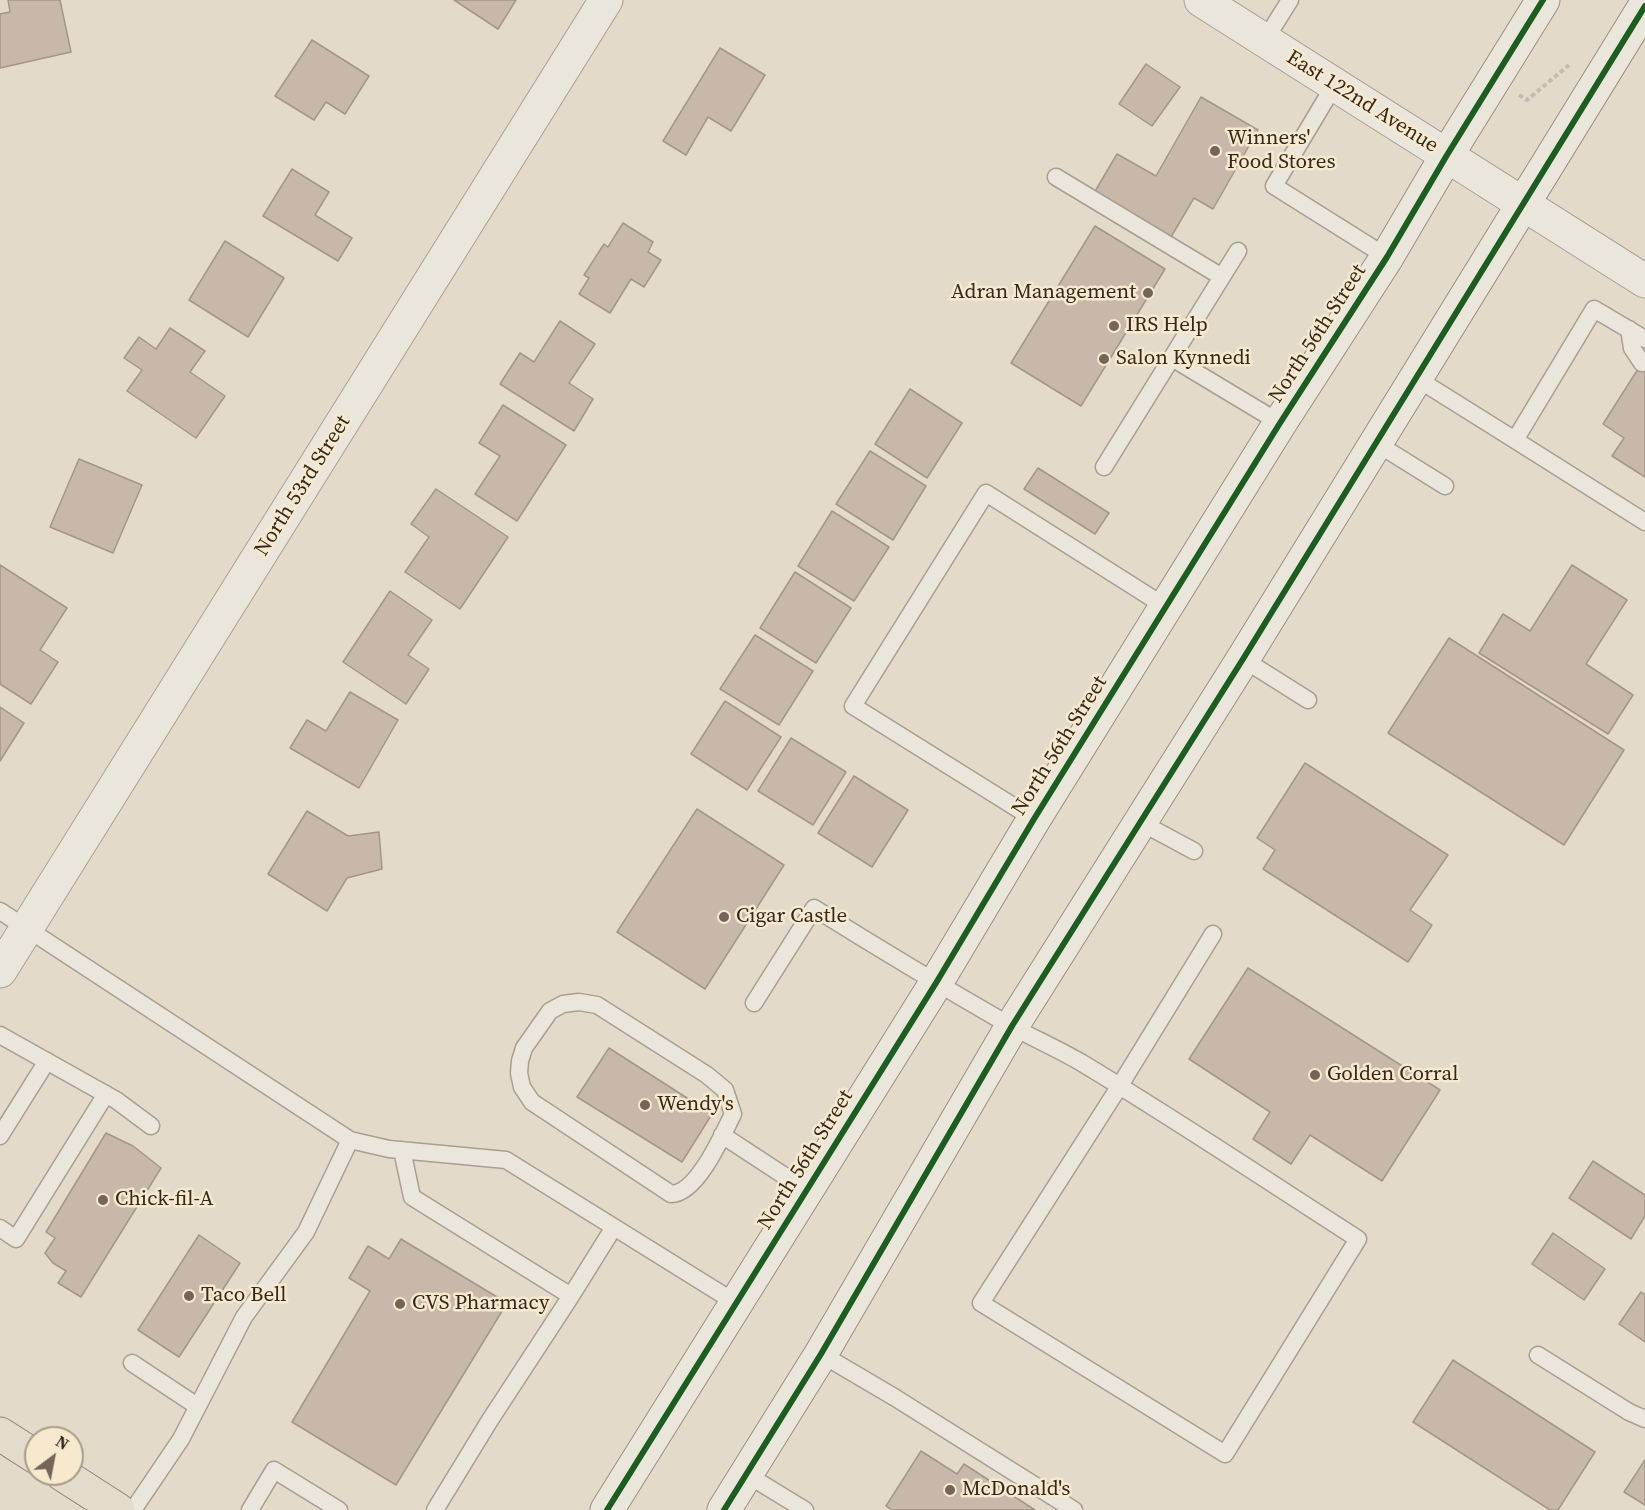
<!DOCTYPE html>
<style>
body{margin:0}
#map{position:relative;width:1645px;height:1510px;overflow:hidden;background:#e4dac9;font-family:"Source Serif 4",serif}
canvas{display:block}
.north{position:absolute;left:24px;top:1426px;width:60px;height:60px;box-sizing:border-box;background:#f6e9ce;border:2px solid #a99c87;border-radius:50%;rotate:32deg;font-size:16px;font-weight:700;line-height:24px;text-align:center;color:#36281c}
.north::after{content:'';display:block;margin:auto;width:21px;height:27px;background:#736659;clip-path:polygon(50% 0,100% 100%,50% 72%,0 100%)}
</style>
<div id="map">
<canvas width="1645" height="1510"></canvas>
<div class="north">N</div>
</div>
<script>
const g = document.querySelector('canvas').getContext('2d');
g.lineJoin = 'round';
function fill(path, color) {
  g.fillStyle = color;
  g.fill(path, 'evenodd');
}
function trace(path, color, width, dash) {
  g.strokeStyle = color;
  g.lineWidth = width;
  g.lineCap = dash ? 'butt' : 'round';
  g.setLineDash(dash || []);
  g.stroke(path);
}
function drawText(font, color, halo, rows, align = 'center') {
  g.font = font + ' "Source Serif 4",serif';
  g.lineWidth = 5;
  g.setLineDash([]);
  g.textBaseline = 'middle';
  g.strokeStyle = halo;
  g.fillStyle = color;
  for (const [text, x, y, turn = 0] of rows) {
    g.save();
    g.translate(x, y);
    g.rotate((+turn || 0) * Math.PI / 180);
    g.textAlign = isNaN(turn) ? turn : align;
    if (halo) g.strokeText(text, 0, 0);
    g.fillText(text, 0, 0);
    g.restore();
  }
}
const building = new Path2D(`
 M8 0H60L71 52 0 68V14L10 12Z
 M454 0H516L498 29Z
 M312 40 369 76 345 114 326 102 314 120 275 96Z
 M720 48 765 75 731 131 708 117 686 155 663 141Z
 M1146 64 1180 87 1152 126 1119 104Z
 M1201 97 1258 130 1213 209 1194 198 1171 237 1094 193 1117 154 1156 176Z
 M292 169 329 192 315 215 352 238 338 261 263 216Z
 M623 223 653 242 648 252 661 260 644 287 631 279 610 313 579 294 589 278 584 275 604 244 608 247Z
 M1095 226 1165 269 1081 406 1011 363Z
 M225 241 284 278 248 337 189 300Z
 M560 321 595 344 569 383 593 399 574 431 500 384 520 353 534 362Z
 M170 328 205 351 190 372 225 396 196 438 127 391 142 370 124 358 139 337 156 349Z
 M1645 358V477L1612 456 1624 438 1603 424Z
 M910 389 962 423 927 478 875 444Z
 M503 405 566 445 517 521 475 494 500 456 479 443Z
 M870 451 926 486 893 540 836 504Z
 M79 459 142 485 113 553 50 527Z
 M1038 468 1109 513 1095 534 1024 489Z
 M436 489 508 537 460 609 405 572 429 537 411 524Z
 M832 511 889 547 854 601 798 566Z
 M0 565 67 608 40 650 58 662 31 704 0 684Z
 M1572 565 1627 600 1586 664 1633 695 1608 734 1479 653 1503 614 1530 631Z
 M795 572 851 608 816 663 760 628Z
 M390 591 432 620 408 655 429 669 406 704 343 662Z
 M755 635 813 671 779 725 720 689Z
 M1449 638 1624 750 1564 845 1388 733Z
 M350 692 398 720 359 788 290 748 307 720 326 731Z
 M725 701 781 737 747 790 691 754Z
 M0 707 24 723 0 761Z
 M791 738 846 772 813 825 758 791Z
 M1305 763 1448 855 1410 910 1432 925 1408 962 1263 869 1275 850 1257 838Z
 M854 776 908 810 872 867 818 833Z
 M697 809 784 865 705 989 617 932Z
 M307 811 348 836 379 832 382 869 347 878 327 911 268 874Z
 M1248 968 1440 1090 1382 1181 1310 1135 1291 1164 1253 1139 1270 1112 1189 1059Z
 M609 1048 712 1114 682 1162 577 1097Z
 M106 1133 133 1146 161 1168 81 1297 58 1283 66 1271 53 1263 45 1253 55 1238 46 1232Z
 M1593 1161 1645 1195V1216L1631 1239 1569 1198Z
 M1553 1233 1605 1269 1584 1300 1532 1264Z
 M199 1235 240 1263 179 1357 138 1330Z
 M401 1239 507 1303 396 1485 292 1422 370 1291 349 1278 368 1246 389 1259Z
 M1641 1292 1645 1295V1342L1619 1324Z
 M1453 1360 1595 1452 1558 1510H1550L1413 1422Z
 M921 1451 957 1474 964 1464 1035 1510H892L886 1506Z
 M1645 1460V1505L1624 1492Z`);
fill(building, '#c7b8aa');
trace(building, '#a49689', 1.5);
const service = new Path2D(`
 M1265 40 1290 0
 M1335 84 1274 186 1387 257
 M1056 177 1222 277
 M1629 329 1632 348 1642 363
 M1172 358 1280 423
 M1416 378 1515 440 1594 309 1645 339
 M1515 440 1645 522
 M1376 443 1445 486
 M1104 467 1238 251
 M1243 659 1308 700
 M1034 819 853 706 986 493 1166 607
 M1140 822 1194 851
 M0 911 350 1140 389 1149 506 1160 736 1303
 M579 1002 597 1005 707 1075 725 1090 733 1114C722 1136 697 1194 671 1194L532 1102 522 1087 519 1073 520 1061 524 1048 550 1011 563 1004Z
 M754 1003 814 908C878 948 943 987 1009 1025 1033 1038 1058 1049 1082 1063 1175 1119 1266 1180 1358 1239L1225 1454 981 1303 1119 1087 1213 934
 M0 1035 116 1100 151 1126
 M722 1135 806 1190
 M0 1136 47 1061
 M402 1150 412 1197 571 1296 490 1420 435 1510
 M0 1228 16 1239 106 1094
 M571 1296 614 1227
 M821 1354 894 1397 1074 1510
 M1538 1355 1629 1412 1645 1419
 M132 1363 197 1406
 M746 1474 805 1510
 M133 1510 181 1439 244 1317 306 1232 350 1140
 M250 1510 274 1470 339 1510`);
const minor = new Path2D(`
 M1201 0 1645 281
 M0 971 606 0`);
const secondary = new Path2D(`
 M607 1510 936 983 1034 819 1280 423 1387 257 1447 155 1543 0
 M724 1510 821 1354 1012 1026 1243 659 1645 6`);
const primary = new Path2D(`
 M0 1434 36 1457
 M62 1474 118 1510`);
trace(service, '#a89f93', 19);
trace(minor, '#a89f93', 35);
trace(secondary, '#988f83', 35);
trace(primary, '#8e857a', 35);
trace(new Path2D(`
 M1519 95 1527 100 1569 65`), '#c3bcb3', 4, [4.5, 3]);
trace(service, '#ebe6dc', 16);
trace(minor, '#ebe6dc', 33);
trace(secondary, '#ebe6dc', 33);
trace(primary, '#e3dbcc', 33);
trace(new Path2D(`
 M607 1510 936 983 1034 819 1280 423 1387 257 1447 155 1543 0
 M724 1510 821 1354 1012 1026 1243 659 1645 6`), '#1b5e20', 6);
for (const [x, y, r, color] of [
 [1215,151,6,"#736659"],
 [1148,293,6,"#736659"],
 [1114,326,6,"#736659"],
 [1104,359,6,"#736659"],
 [724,917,6,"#736659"],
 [1315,1075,6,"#736659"],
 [645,1105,6,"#736659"],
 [103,1200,6,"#736659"],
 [189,1296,6,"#736659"],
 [400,1304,6,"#736659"],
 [950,1490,6,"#736659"]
]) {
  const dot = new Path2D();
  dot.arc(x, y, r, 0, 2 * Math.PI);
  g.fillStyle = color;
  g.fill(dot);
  trace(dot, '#f6e9ce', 2);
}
drawText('21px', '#36281c', '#f6e9ce', [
 ["East 122nd Avenue",1362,102,32],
 ["North 56th Street",1318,334,-57],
 ["North 53rd Street",303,486,-58],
 ["North 56th Street",1060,746,-58],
 ["North 56th Street",806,1160,-58]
]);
drawText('21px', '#36281c', '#f6e9ce', [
 ["Winners'",1227,139],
 ["Food Stores",1227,163],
 ["Adran Management",1136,293,"right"],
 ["IRS Help",1126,326],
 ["Salon Kynnedi",1116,359],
 ["Cigar Castle",736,917],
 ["Golden Corral",1327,1075],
 ["Wendy's",657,1105],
 ["Chick-fil-A",115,1200],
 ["Taco Bell",201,1296],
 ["CVS Pharmacy",412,1304],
 ["McDonald's",962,1490]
], 'left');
</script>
